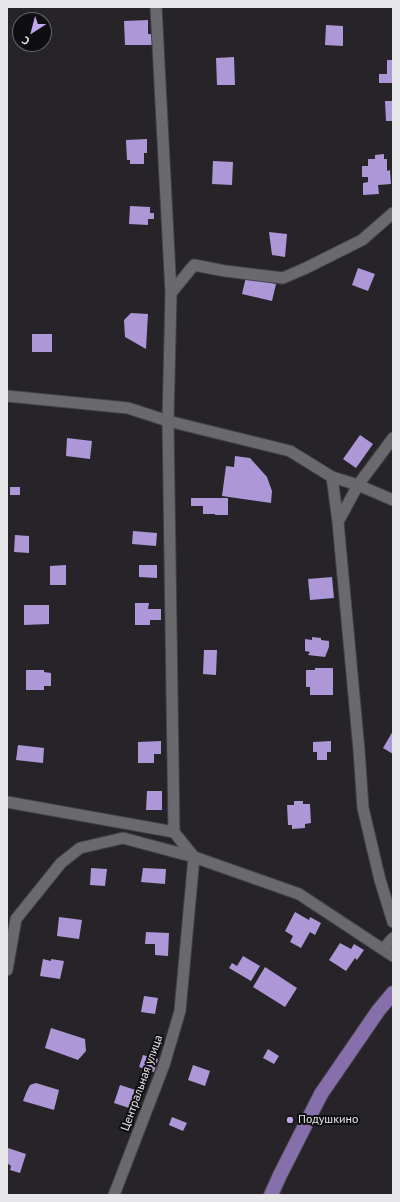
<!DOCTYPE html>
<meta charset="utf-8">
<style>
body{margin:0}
#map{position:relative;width:400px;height:1202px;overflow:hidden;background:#262429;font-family:"PT Sans",sans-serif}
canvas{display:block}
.frame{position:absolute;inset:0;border:8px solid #e7e6e9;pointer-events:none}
.north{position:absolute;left:12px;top:12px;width:40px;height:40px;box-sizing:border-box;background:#0f0e10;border:1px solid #656467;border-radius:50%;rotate:216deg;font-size:11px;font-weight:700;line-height:16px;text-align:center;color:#e7e6e9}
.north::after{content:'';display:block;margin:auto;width:14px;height:18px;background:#c2a8f3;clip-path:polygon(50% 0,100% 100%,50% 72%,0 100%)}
</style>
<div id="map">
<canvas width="400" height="1202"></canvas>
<div class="frame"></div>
<div class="north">С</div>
</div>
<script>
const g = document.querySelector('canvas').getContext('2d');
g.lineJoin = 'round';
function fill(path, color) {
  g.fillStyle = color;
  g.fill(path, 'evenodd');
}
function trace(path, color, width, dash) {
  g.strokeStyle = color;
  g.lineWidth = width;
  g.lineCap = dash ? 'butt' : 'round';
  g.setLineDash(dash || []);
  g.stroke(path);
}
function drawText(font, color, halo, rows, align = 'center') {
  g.font = font + ' "PT Sans",sans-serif';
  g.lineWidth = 4;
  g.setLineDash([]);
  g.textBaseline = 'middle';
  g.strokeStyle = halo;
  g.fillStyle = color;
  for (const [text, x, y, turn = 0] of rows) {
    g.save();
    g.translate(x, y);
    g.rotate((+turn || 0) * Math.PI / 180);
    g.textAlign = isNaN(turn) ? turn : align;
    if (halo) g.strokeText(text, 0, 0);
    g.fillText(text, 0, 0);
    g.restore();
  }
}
fill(new Path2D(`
 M148 20V34H154V45H125L124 21Z
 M326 25 343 26V46L325 45Z
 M234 57 235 85H217L216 58Z
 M387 60H393V83H379V74H387Z
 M385 101H393V121H386Z
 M147 139V153H144V164H130V160H127L126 140Z
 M384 154V159H387V171L390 170 391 184 378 185 379 194 363 195V183L368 182V177H362V166H368V159H375V155Z
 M213 161 233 162 232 185 212 184Z
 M130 206 150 207V213H154V219H148V225L129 224Z
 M269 232 287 234 285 257 272 255Z
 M358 268 375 274 368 291 352 285Z
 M246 277 276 284 272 301 242 294Z
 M131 313 148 314 146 349 125 337 124 320Z
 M32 334H52V352H32Z
 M360 435 373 444 356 468 343 459Z
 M67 438 92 441 90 459 66 456Z
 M235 456 250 458 267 477 272 491 271 503 222 496 226 466 234 467Z
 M10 487H20V495H10Z
 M191 498H228V515H215V514H203V506H191Z
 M133 531 157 533 156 546 132 544Z
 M15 535 29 536V553L14 552Z
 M66 565V585H50V566Z
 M139 565H157V578L139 577Z
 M332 577 334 598 310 600 308 579Z
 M135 603H149L148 609H161V620H150V625H135Z
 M24 605H49V624L24 625Z
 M312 637 321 638V640L329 641V647L325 657 308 655 310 652 305 651V639L312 640Z
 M204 650H217L216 675 203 674Z
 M315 668H333V695H310V687H306V670H315Z
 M26 670H44V672L51 673V686H44V690H26Z
 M393 731V754L383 748Z
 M161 741V754H154V763H138V742Z
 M331 741V752H327V760H317V752H313V742Z
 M18 745 44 748 43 763 16 760Z
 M147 791H162V810H146Z
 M294 801H303V804H310L311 823 305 824V828L292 829V825H288L287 805H294Z
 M91 868 107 869 105 886 90 885Z
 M143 868 166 869 165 884 141 882Z
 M295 912 309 920 310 917 321 923 315 935 310 932 301 948 290 942 293 936 285 931Z
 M59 917 82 920 79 939 57 936Z
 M146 932 169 933 168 956 155 955V944H145Z
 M340 943 351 949 354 944 364 950 357 960 355 958 346 971 329 960Z
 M243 956 260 966 251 981 229 968 232 963 237 966Z
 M43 959 51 961V959L64 961 60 979 40 976Z
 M265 967 297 988 285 1007 253 987Z
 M144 996 158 998 155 1014 141 1012Z
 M51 1028 85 1039 86 1051 78 1060 45 1048Z
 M268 1049 279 1056 274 1064 263 1058Z
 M143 1055 158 1059 154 1072 139 1067Z
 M193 1065 210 1071 205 1086 188 1080Z
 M36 1083 59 1090 54 1110 23 1101 26 1093 30 1085Z
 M120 1085 142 1092 135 1110 114 1103Z
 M172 1117 187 1123 183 1131 169 1125Z
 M8 1148 26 1154 20 1173 10 1170 11 1166 7 1163V1149Z`), '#ad97d7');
const minor = new Path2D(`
 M156 7 171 293 168 421 174 832
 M171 293 194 265 225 271 283 278 306 268 362 240 393 213
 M7 396 128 408 168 421 290 451 332 477 338 522 359 750 363 808 380 880 393 922
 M332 477 358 485 393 500
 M338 522 358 485 393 438
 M7 802 174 832 194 857 180 1011 164 1065 114 1195
 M383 949 393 938
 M7 970 16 919 61 863 80 848 123 838 194 857 299 894 393 956`);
const major = new Path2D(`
 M271 1195 280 1175 321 1094 378 1011 393 993`);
trace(minor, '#434246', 13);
trace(major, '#434246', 16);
trace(minor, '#6a696e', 11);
trace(major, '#866fab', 14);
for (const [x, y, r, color] of [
 [290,1120,4,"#c2a8f3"]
]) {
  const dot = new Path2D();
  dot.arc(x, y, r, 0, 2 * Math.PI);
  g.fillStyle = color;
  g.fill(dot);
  trace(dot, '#0f0e10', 1.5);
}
drawText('12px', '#e7e6e9', '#0f0e10', [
 ["Центральная улица",142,1083,-70]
]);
drawText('12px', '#e7e6e9', '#0f0e10', [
 ["Подушкино",298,1120]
], 'left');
</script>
